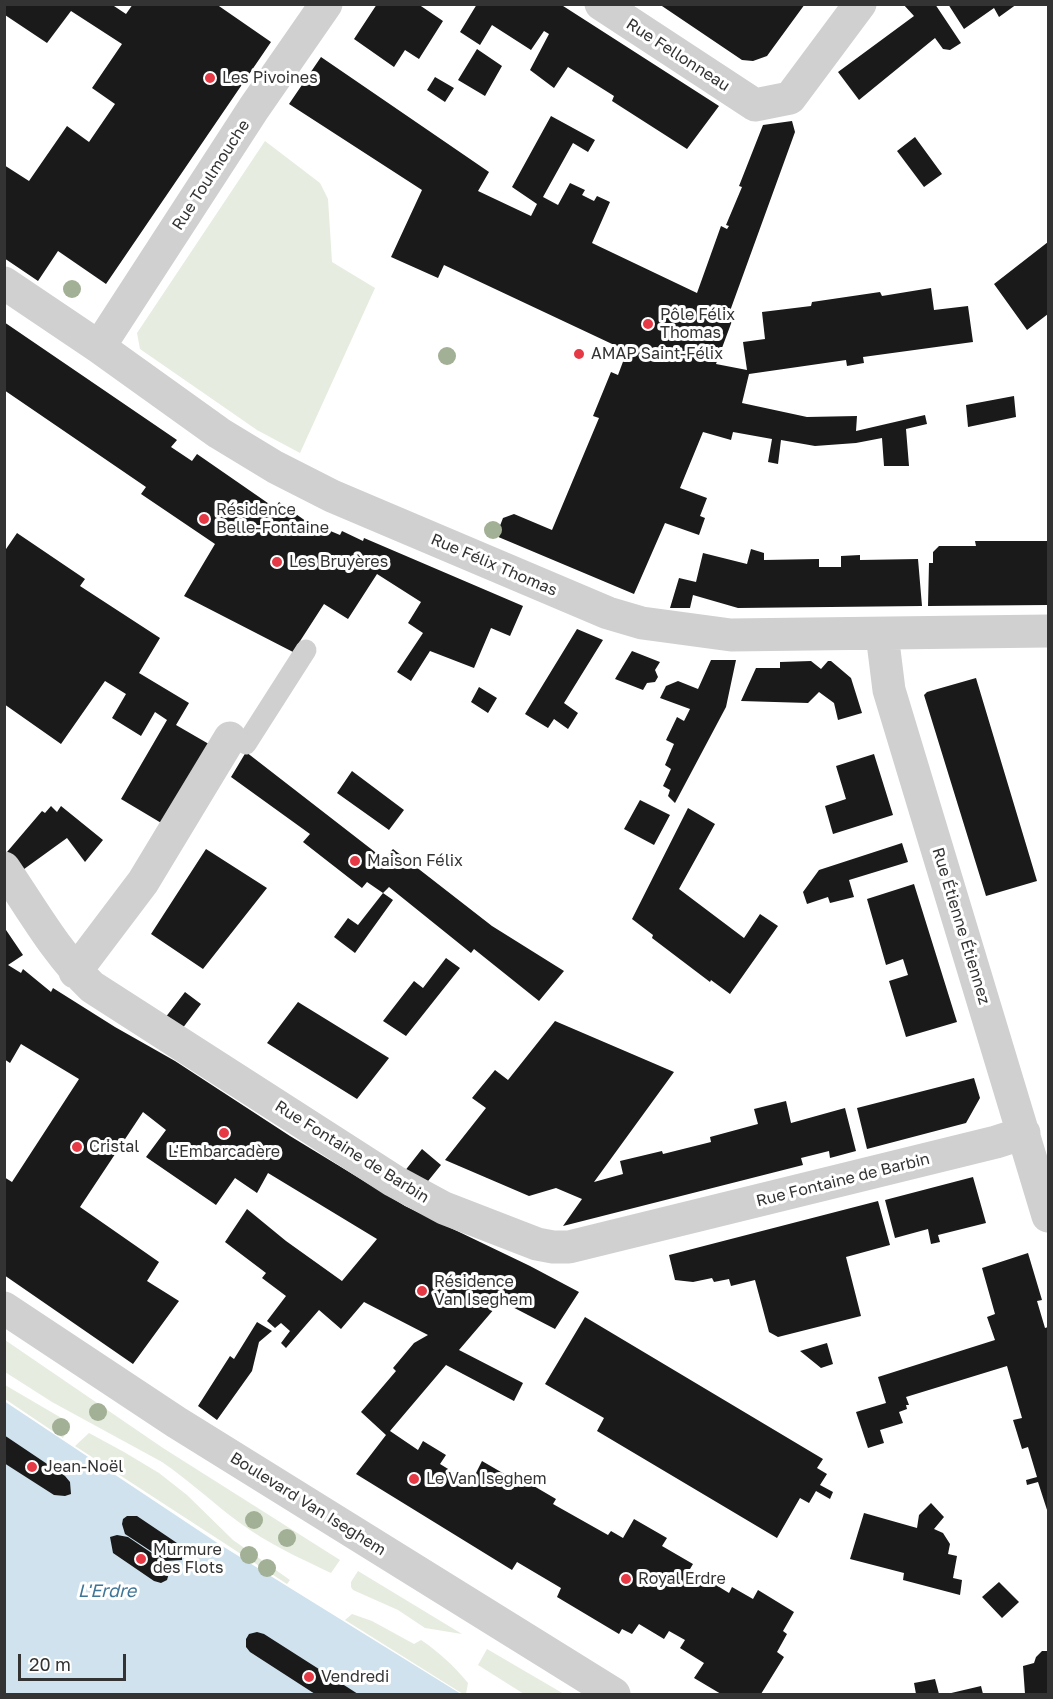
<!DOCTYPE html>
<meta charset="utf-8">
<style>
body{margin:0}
#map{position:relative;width:1053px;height:1699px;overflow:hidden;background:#fff;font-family:"Golos Text",sans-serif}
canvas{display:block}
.frame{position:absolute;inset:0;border:6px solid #333;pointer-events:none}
.scale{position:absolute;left:18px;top:1654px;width:108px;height:27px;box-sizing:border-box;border:3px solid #333;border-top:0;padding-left:8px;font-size:18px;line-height:21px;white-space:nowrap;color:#333;-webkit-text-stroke:4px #fff;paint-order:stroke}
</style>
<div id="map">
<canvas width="1053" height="1699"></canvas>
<div class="frame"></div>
<div class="scale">20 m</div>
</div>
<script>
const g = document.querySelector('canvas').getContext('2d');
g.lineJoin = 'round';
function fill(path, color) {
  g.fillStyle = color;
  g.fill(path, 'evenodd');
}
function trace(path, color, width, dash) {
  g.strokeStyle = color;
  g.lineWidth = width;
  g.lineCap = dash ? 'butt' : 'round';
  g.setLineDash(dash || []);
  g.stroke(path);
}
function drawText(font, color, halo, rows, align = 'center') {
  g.font = font + ' "Golos Text",sans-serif';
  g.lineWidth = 6;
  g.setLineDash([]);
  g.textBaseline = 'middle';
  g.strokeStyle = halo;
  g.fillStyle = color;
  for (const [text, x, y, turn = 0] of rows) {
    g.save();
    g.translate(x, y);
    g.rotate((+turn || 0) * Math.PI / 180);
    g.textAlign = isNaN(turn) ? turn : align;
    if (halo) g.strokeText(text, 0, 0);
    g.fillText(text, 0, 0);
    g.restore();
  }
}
fill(new Path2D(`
 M265 141 320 183 328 199 332 262 375 288 300 453 257 430 140 349 137 333Z
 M5 1340 163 1448 340 1560 331 1573C300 1558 268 1544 240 1523 214 1504 190 1481 162 1462L52 1402 5 1372Z
 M5 1385 70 1423 63 1438 5 1399Z
 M89 1433 124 1452 159 1473 187 1495 233 1540 290 1580 287 1584 75 1446Z
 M358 1571 462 1634 425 1628 398 1610 353 1590 351 1587V1582Z
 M352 1614 372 1621 414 1644 421 1640C439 1652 454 1666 468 1683L466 1694H463L345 1620Z
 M487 1649 564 1694H524L478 1665Z`), '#e6ecdf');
fill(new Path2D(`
 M4 1401 219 1544 461 1694H5Z`), '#cfe2ee');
fill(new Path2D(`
 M5 4H111L126 14 133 4H216L271 42 106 284 58 251 38 281 4 258V165L29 181 67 126 89 142 115 104 92 88 122 44 71 11 47 43 5 15Z
 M377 4H418L443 21 419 59 405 50 394 67 354 39Z
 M477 4H560L719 106 687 149 612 101 614 96 568 67 554 88 530 70 549 34 544 31 531 50 492 25 480 45 460 32Z
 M659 4H805L767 56 753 61 742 60Z
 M903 4H935L961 43 950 50 943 49 935 38 859 100 838 72 914 16Z
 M948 4H1017L999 17 994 8 964 29Z
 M477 49 502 66 485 96 458 80Z
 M321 57 489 172 478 191 531 216 537 204 512 187 551 116 595 140 588 152 573 143 543 197 558 205 570 183 585 190 582 195 594 201 597 196 610 202 592 243 697 293 721 226 727 229 729 226 726 225 742 187 739 186 763 125 792 121 795 132 730 311 735 313 716 364 747 370 743 342 765 339 762 312 811 306 812 302 880 292 882 296 931 288 934 310 968 306 973 342 863 357 864 363 847 366 846 360 749 374 742 403 807 417 857 416 856 431 925 415 927 424 906 429 909 466H884L882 438 856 443 815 446 781 440 778 464 768 462 772 439 733 432 731 440 703 432 680 488 707 498 700 516 705 518 699 535 665 523 634 594 496 536 503 518 514 514 552 530 599 418 593 416 611 372 618 375 627 351 444 265 438 278 391 257 422 190 289 104Z
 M435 77 454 88 445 102 427 90Z
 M915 137 942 174 924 187 897 151Z
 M1048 242V314L1027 330 994 284Z
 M4 322 177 440 171 447 192 461 197 454 275 508 279 502 324 534 328 530 340 535 342 531 363 541 364 538 523 606 510 636 491 628 474 668 430 651 411 681 397 672 423 633 408 623 421 602 377 574 348 619 324 604 293 652 184 596 215 544 141 494 146 487 4 390Z
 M1014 396 1016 417 968 427 966 405Z
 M17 533 85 579 80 586 160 638 139 673 189 703 176 725 214 747 168 827 121 799 167 720 155 712 141 736 112 718 126 694 105 681 61 744 4 704V552Z
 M975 541H1048V605L928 606 929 563H933V552L939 546H976Z
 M751 549 764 553V560L819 559V567H841V556L860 555V560L918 559 922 606 738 608 693 595 690 608H670L679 578 696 582 703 553 747 564Z
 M577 629 603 640 564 703 578 713 568 729 554 719 548 728 525 714Z
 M632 651 660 662 655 670 658 677 655 682 647 683 643 690 615 679Z
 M711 660H736L726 707 675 803 668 796 670 790 663 786 671 769 665 765 674 744 666 740 677 717 684 721 690 709 660 698 666 686 678 681 698 689Z
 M811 661 821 669 828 661H831L851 678 862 713 838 720 834 703 819 692 808 703 741 701 756 668H780V662Z
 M976 678 1037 881 986 896 924 695 927 692Z
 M479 687 497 698 488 713 471 702Z
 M246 752 384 859 393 849 492 926 564 971 539 1001 474 949 471 953 389 887 383 893 367 882 362 888 303 842 310 834 231 777Z
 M874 754 893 815 833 834 825 806 846 799 836 766Z
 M352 771 404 810 389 830 337 793Z
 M640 800 670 815 654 845 624 829Z
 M51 806 57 812 61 806 103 840 85 862 67 838 20 872 7 852 42 811 45 813Z
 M688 808 715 824 679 889 744 938 760 914 778 926 730 994 711 980 710 982 652 938 653 935 632 919Z
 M902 843 908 862 849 880 854 897 830 903 828 897 807 904 803 892 819 870Z
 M206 849 267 888 203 969 151 934Z
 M914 884 957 1022 906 1037 889 981 908 975 903 959 886 965 867 899Z
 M383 893 393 900 355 953 334 937 348 918 358 925Z
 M4 927 23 955 8 965 21 973 23 969 51 992 53 988 115 1027 175 1061 290 1136 405 1206 530 1266 579 1292 555 1329 501 1301 459 1350 523 1383 514 1401 446 1365 390 1431 418 1450 423 1441 446 1455 440 1464 471 1483 482 1461 513 1479 515 1475 556 1499 553 1504 608 1535 611 1531 623 1538 634 1519 667 1538 662 1546 693 1564 690 1569 729 1593 732 1587 753 1599 758 1590 794 1612 783 1631 787 1634 777 1652 784 1657 761 1694H721L694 1678 704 1663 680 1648 685 1640 669 1631 664 1639 639 1624 632 1634 622 1629 619 1634 557 1597 561 1588 517 1562 512 1570 356 1474 386 1435 361 1412 396 1371 393 1368 414 1343 428 1335 364 1302 341 1329 319 1310 286 1348 281 1343 290 1331 281 1323 275 1328 267 1321 286 1296 262 1278 266 1273 225 1242 247 1209 286 1241 342 1281 377 1239 268 1173 257 1193 235 1178 216 1205 146 1157 166 1130 143 1112 80 1207 159 1262 147 1281 179 1301 133 1364 4 1275V1177L12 1182 79 1079 21 1044 10 1063 4 1059Z
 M446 958 460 968 406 1036 383 1021 414 981 423 988Z
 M185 992 201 1004 182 1029 165 1018Z
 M298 1002 389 1058 357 1099 267 1043Z
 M555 1021 674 1072 594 1182 623 1174 620 1161 662 1151 663 1154 711 1142 710 1137 758 1124 754 1109 786 1101 791 1123 845 1108 856 1151 830 1158 829 1151 801 1158 803 1165 563 1226 582 1199 556 1188 529 1196 445 1160 486 1108 472 1098 495 1070 508 1080Z
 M974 1078 980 1098 966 1123 867 1149 857 1108Z
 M422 1149 441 1165 424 1186 404 1172Z
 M973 1177 986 1223 938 1235 940 1242 931 1244 928 1229 895 1238 885 1200Z
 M878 1201 890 1245 846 1257 861 1316 778 1337 769 1332 755 1280 731 1286 729 1279 714 1282 712 1278 693 1282 675 1280 669 1255Z
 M1028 1253 1042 1300 1037 1301 1045 1328 1048 1327V1513L1038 1482 1027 1485 1026 1480 1037 1477 1028 1447 1022 1449 1013 1420 1022 1418 1007 1366 906 1397 909 1405H906L907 1409 899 1412 903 1423 880 1430 884 1443 868 1448 856 1412 886 1403 878 1377 995 1340 987 1317 995 1314 982 1268Z
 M585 1317 823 1459 817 1468 827 1474 820 1485 833 1492 830 1499 816 1491 809 1503 800 1498 777 1538 597 1431 604 1418 545 1384Z
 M257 1322 272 1331 259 1342 252 1371 217 1420 198 1406 230 1356 234 1359Z
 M827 1343 833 1364 821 1368 800 1351Z
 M4 1435 65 1476 70 1482 71 1494 65 1496 54 1495 4 1463Z
 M931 1503 944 1517 934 1529 943 1533 950 1544 948 1554 957 1556 953 1578 962 1580 960 1595 903 1580 904 1573 850 1559 864 1513 917 1528 919 1515Z
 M127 1516H137L177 1543 182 1552V1560L166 1561 125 1534 122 1524 123 1519Z
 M117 1535 128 1537 165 1562 170 1570 167 1580 161 1583 154 1581 113 1553 110 1537Z
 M999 1582 1019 1602 1002 1618 982 1597Z
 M257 1632 264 1634 358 1694H315L250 1652 246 1647V1639L249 1634Z
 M1042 1651H1048V1694H1025L1023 1666 1034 1663 1036 1657Z
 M935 1679 939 1694H916L914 1683Z
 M981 1686 983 1694H947Z`), '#1a1a1a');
trace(new Path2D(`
 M246 744 306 650`), '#d0d0d0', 21);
trace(new Path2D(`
 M601 4 755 105 790 98 860 4
 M4 283 99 347 219 433 275 467 332 496 608 613 642 623 731 635 1048 631
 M99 347 254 108 326 4
 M882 634 889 690 1048 1216
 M4 868C32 909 56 953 92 987L394 1181 444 1208 537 1244 553 1247H569L996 1142 1024 1133
 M75 972 143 882 230 738
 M4 1308 176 1422 614 1694`), '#d0d0d0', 33);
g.fillStyle = '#a2b095';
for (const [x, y] of [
 [72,289],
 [447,356],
 [493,530],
 [98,1412],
 [61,1427],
 [254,1520],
 [287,1538],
 [249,1555],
 [267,1568]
]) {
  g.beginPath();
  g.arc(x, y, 9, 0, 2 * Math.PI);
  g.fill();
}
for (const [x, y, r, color] of [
 [210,78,6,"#e63946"],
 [648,324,6,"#e63946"],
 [579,354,6,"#e63946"],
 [204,519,6,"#e63946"],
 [277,562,6,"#e63946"],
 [355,861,6,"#e63946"],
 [224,1133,6,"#e63946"],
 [77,1147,6,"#e63946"],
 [422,1291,6,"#e63946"],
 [32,1467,6,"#e63946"],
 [414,1479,6,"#e63946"],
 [141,1559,6,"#e63946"],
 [626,1579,6,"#e63946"],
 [309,1677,6,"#e63946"]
]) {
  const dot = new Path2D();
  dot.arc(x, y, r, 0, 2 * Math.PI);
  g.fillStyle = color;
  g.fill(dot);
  trace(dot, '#fff', 2);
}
drawText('16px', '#333', '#fff', [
 ["Rue Fellonneau",678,55,33],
 ["Rue Toulmouche",211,175,-57],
 ["Rue Félix Thomas",494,565,23],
 ["Rue Étienne Étiennez",961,926,73],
 ["Rue Fontaine de Barbin",352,1152,32],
 ["Rue Fontaine de Barbin",843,1180,-14],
 ["Boulevard Van Iseghem",308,1504,32]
]);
drawText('16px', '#333', '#fff', [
 ["Les Pivoines",222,78],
 ["Pôle Félix",660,315],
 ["Thomas",660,333],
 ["AMAP Saint-Félix",591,354],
 ["Résidence",216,510],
 ["Belle-Fontaine",216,528],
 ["Les Bruyères",289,562],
 ["Maison Félix",367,861],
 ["Cristal",89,1147],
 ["L'Embarcadère",224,1152,"center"],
 ["Résidence",434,1282],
 ["Van Iseghem",434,1300],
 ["Jean-Noël",44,1467],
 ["Le Van Iseghem",426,1479],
 ["Murmure",153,1550],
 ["des Flots",153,1568],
 ["Royal Erdre",638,1579],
 ["Vendredi",321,1677]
], 'left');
drawText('italic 18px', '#3f7597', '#fff', [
 ["L'Erdre",107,1591]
]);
</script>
